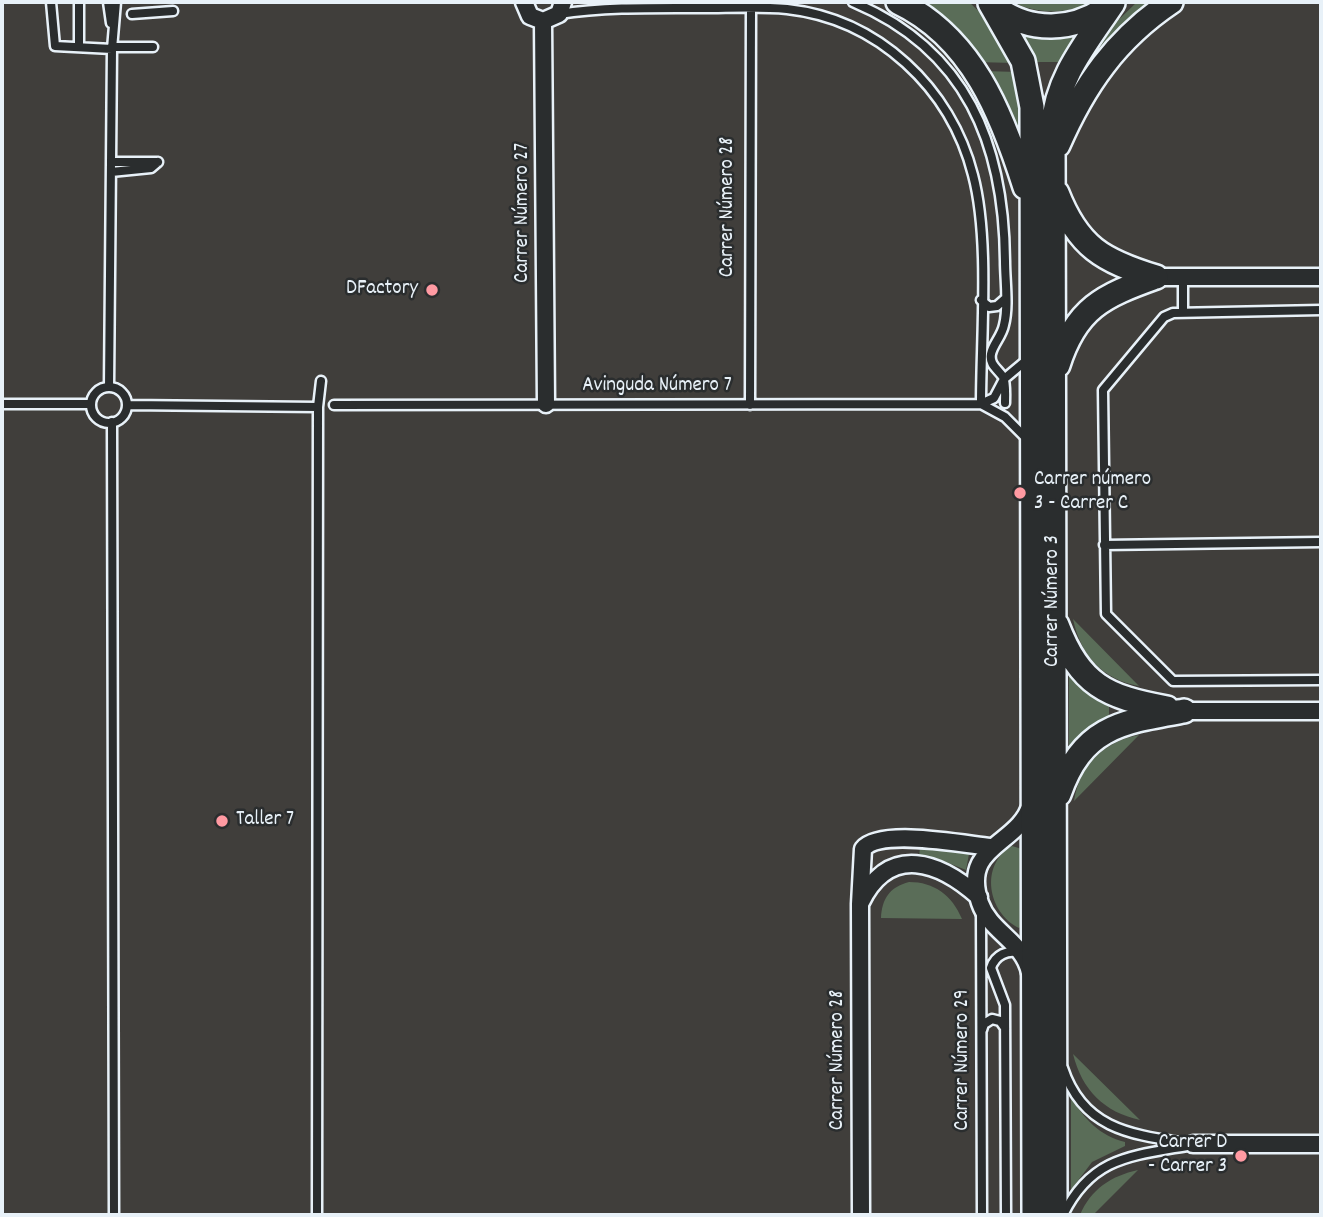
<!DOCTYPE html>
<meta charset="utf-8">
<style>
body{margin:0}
#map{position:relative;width:1323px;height:1217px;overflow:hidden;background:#2a2d2e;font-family:Dekko,sans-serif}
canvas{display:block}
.frame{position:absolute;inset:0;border:4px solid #e8f1f8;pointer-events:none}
</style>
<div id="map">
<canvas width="1323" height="1217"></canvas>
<div class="frame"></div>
</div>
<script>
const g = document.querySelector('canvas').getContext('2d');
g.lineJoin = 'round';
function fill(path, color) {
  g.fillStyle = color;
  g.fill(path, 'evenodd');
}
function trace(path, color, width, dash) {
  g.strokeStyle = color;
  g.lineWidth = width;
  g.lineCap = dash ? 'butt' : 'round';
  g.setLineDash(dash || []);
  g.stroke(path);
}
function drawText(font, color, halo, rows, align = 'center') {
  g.font = font + ' Dekko,sans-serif';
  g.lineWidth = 5;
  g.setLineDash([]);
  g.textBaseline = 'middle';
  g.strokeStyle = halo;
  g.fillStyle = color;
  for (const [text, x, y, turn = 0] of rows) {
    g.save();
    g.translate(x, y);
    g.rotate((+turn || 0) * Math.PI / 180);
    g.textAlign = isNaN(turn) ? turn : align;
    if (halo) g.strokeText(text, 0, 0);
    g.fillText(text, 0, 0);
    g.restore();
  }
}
fill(new Path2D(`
 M2 2H1321V1215H2Z`), '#403e3b');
fill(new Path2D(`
 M915 2H969L988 20 1015 63 975 62Z
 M1013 2H1093C1068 14 1038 15 1013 2Z
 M1137 2H1162L1096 62H1084L1106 32Z
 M1024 36 1047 40 1077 37 1064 62H1032L1022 37Z
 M983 71 1018 72 1029 164Z
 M1073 619 1139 686C1102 679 1081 656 1073 619Z
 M1069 665 1109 704V718L1090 729 1069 753Z
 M1139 735 1074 801C1080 765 1103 742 1139 735Z
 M1012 846 1022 849 1023 924 1019 928C988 913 979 865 1012 846Z
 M920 847 969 854 966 870 941 860 919 857Z
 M909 882C934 882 952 895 962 919L881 918C882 898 890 887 909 882Z
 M1073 1054 1140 1120C1104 1112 1082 1090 1073 1054Z
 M1071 1097C1084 1119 1100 1136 1125 1142V1146L1092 1162 1071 1190Z
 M1138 1170 1093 1215H1080C1091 1189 1111 1176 1138 1170Z`), '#5a6d58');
const service = new Path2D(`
 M51 2 55 46 112 49
 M108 2 111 23
 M853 2C967 50 1004 144 1005 261 1005 281 1009 306 1004 325 1002 336 993 344 991 354 989 365 998 369 1003 377 1006 384 1005 395 1005 403
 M132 14 173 11
 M559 14C606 7 653 8 702 8 729 8 759 6 787 9 878 19 951 88 973 175 990 239 981 336 981 404
 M79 47V2
 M112 47H153
 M111 162H158
 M111 172 151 168 158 162
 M981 300 989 307 997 306 1005 299
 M1321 310 1173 313 1164 317 1103 390 1106 614 1173 681 1321 680
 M1183 311V278
 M109 387 112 49 116 2
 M91 405a18 18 0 1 1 36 0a18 18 0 1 1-36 0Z
 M2 404H91
 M981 404 994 398 1004 379 1028 359
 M127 405 318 407 317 1215
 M334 405 981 404 1005 417 1028 440
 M750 405 751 9
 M318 407 321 381
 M112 422 114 1215
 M1104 545 1321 542
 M981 911 982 1215
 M982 1030 984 1024 992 1019 1000 1021 1005 1028
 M1063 1068C1084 1132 1136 1135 1193 1144
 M1006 1215 1005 1005 991 968C995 955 1008 949 1020 953
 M1063 1215C1091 1158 1129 1156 1187 1146`);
const minor = new Path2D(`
 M524 2 530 16 543 21 559 14 563 2
 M543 21 546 404
 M1156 277H1321
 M1184 711H1321
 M861 902C890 843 940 862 979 897
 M1030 973C1024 942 990 932 980 903 960 844 1019 846 1031 804
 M1193 1144H1321
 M861 1215 860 904 863 849C880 828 963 844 990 847`);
const secondary = new Path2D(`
 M898 2C972 37 1002 114 1025 187
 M990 3 1023 61 1032 107 1034 1215
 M995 7C1030 33 1073 32 1109 6
 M1058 145C1084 85 1116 39 1171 2
 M1057 193C1078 247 1103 261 1156 277
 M1058 365C1076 308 1103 296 1156 277
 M1057 625C1080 685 1106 697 1167 708
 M1059 794C1082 727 1121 722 1184 711
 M1055 1215 1053 127C1056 78 1087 42 1113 3`);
trace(service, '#e8f1f8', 13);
trace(minor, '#e8f1f8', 21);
trace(secondary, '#e8f1f8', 28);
trace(service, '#2a2d2e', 8);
trace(minor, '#2a2d2e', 16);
trace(secondary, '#2a2d2e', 23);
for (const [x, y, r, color] of [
 [432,290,7,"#ff9aa2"],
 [1020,493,7,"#ff9aa2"],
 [222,821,7,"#ff9aa2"],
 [1241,1156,7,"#ff9aa2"]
]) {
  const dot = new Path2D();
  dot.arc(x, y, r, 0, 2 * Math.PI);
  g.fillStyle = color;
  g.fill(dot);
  trace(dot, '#2a2d2e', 2.5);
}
drawText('21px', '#e8f1f8', '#2a2d2e', [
 ["Carrer Número 28",729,207,-90],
 ["Carrer Número 27",524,213,-90],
 ["Avinguda Número 7",657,387],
 ["Carrer Número 3",1054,601,-90],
 ["Carrer Número 28",839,1060,-90],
 ["Carrer Número 29",964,1060,-90]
]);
drawText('21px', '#e8f1f8', '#2a2d2e', [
 ["DFactory",418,290],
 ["Carrer número",1034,481,"left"],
 ["3 - Carrer C",1034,505,"left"],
 ["Taller 7",236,821,"left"],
 ["Carrer D",1227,1144],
 ["- Carrer 3",1227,1168]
], 'right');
</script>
